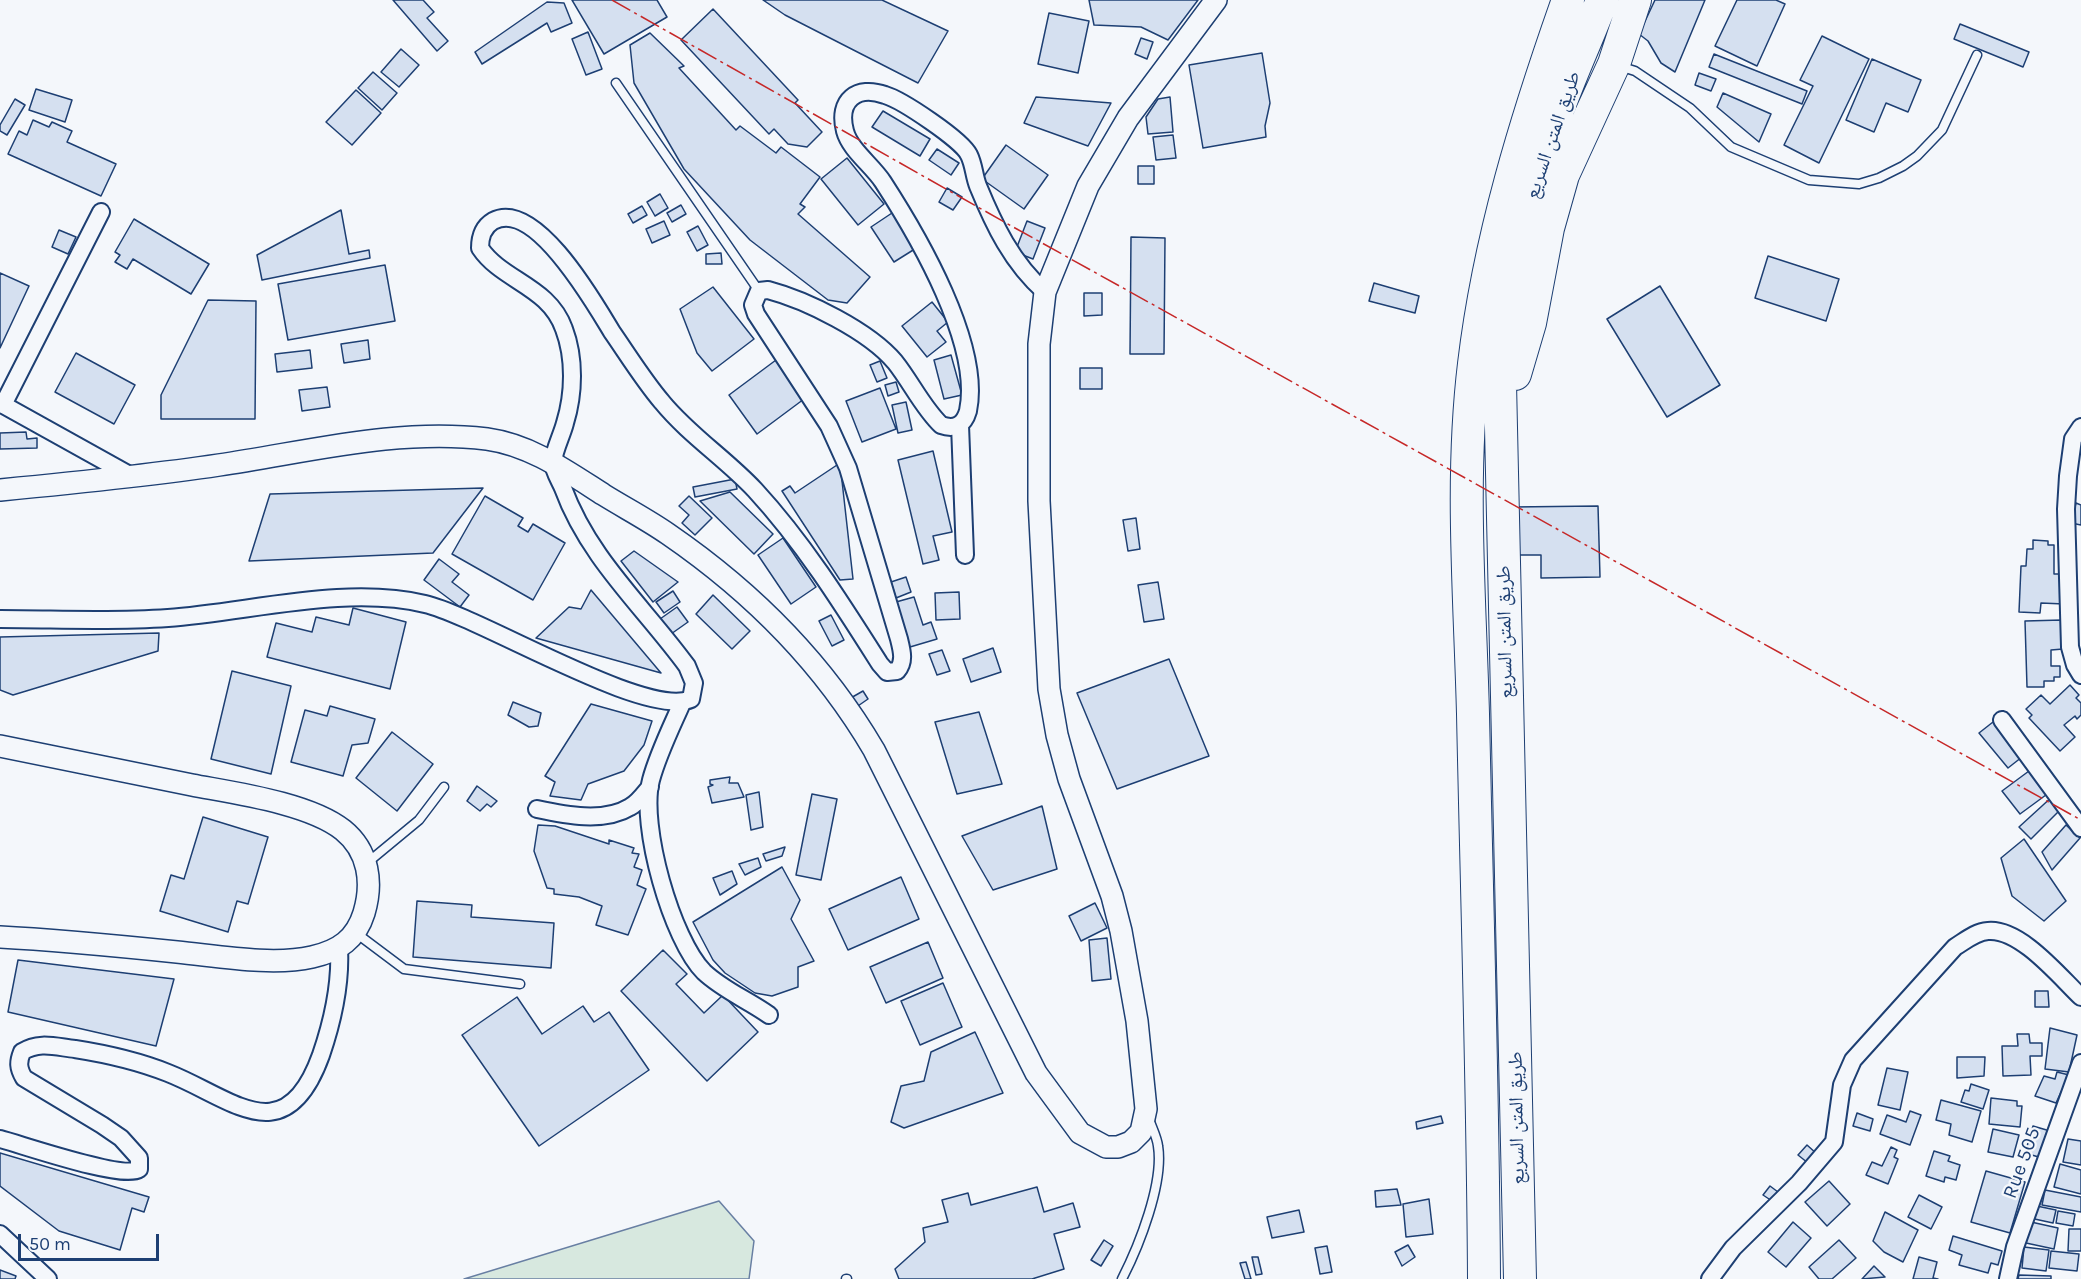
<!DOCTYPE html>
<meta charset="utf-8">
<style>
body{margin:0}
#map{position:relative;width:2081px;height:1279px;overflow:hidden;background:#f4f7fb;font-family:Karla,sans-serif}
canvas{display:block}
.scale{position:absolute;left:18px;top:1234px;width:141px;height:27px;box-sizing:border-box;border:3px solid #1d3f73;border-top:0;padding-left:8px;font-size:18px;line-height:21px;white-space:nowrap;color:#1d3f73;-webkit-text-stroke:4px #f4f7fb;paint-order:stroke}
</style>
<div id="map">
<canvas width="2081" height="1279"></canvas>
<div class="scale">50 m</div>
</div>
<script>
const g = document.querySelector('canvas').getContext('2d');
g.lineJoin = 'round';
function fill(path, color) {
  g.fillStyle = color;
  g.fill(path, 'evenodd');
}
function trace(path, color, width, dash) {
  g.strokeStyle = color;
  g.lineWidth = width;
  g.lineCap = dash ? 'butt' : 'round';
  g.setLineDash(dash || []);
  g.stroke(path);
}
function drawText(font, color, halo, rows, align = 'center') {
  g.font = font + ' Karla,"Noto Naskh Arabic",sans-serif';
  g.lineWidth = 4.5;
  g.setLineDash([]);
  g.textBaseline = 'middle';
  g.strokeStyle = halo;
  g.fillStyle = color;
  for (const [text, x, y, turn = 0] of rows) {
    g.save();
    g.translate(x, y);
    g.rotate((+turn || 0) * Math.PI / 180);
    g.textAlign = isNaN(turn) ? turn : align;
    if (halo) g.strokeText(text, 0, 0);
    g.fillText(text, 0, 0);
    g.restore();
  }
}
const green = new Path2D(`
 M719 1201 754 1241 749 1279H464Z`);
fill(green, '#d7e8df');
trace(green, '#687fa3', 1.5);
const building = new Path2D(`
 M393 0H423L434 12 427 18 448 41 437 51Z
 M572 0H657L667 17 604 54Z
 M763 0H882L948 31 918 83 785 15Z
 M1089 0H1198L1168 40 1141 27 1094 25Z
 M1655 0H1705L1675 72 1661 63 1648 41 1639 34Z
 M1737 0H1776L1785 4 1757 66 1715 46Z
 M547 2 564 3 572 23 551 32 547 23 482 64 475 52Z
 M713 9 798 100 795 103 822 132 807 147 788 144 774 129 769 134 681 40Z
 M1049 13 1089 21 1078 73 1038 64Z
 M1960 24 2029 52 2023 67 1954 39Z
 M588 32 602 69 586 75 572 39Z
 M650 33 684 66 679 68 736 130 740 126 776 153 781 147 820 177 800 204 805 207 798 214 870 277 847 303 828 300 750 240 684 169 634 83 630 45Z
 M1822 36 1869 59 1819 163 1784 145 1813 86 1800 80Z
 M1141 38 1153 42 1147 59 1135 54Z
 M401 49 419 65 399 87 381 72Z
 M1262 53 1270 103 1265 126 1266 137 1203 148 1189 65Z
 M1714 54 1807 91 1802 104 1709 67Z
 M1872 59 1921 80 1908 112 1886 103 1874 132 1846 120Z
 M373 72 397 93 382 110 358 88Z
 M1699 73 1716 79 1711 91 1695 85Z
 M36 89 72 100 65 122 29 110Z
 M356 90 381 113 352 145 326 122Z
 M1723 93 1771 114 1759 142 1717 107Z
 M1036 97 1111 103 1088 146 1024 123Z
 M1170 97 1173 132 1148 134 1146 117 1158 99Z
 M15 99 25 105 7 135 0 131V125Z
 M883 111 930 139 920 156 872 127Z
 M33 120 49 127 52 122 72 131 67 142 116 164 101 196 8 154 19 131 27 135Z
 M1173 135 1176 158 1156 160 1153 137Z
 M1006 145 1048 175 1024 209 982 179Z
 M937 149 959 163 951 175 929 160Z
 M847 158 884 204 858 225 821 179Z
 M1138 166H1154V184H1138Z
 M947 188 962 197 953 210 939 202Z
 M660 194 668 208 655 216 647 202Z
 M681 205 686 214 672 222 667 213Z
 M642 206 647 215 633 223 628 214Z
 M341 210 349 254 369 250 370 258 262 280 257 255Z
 M895 211 918 247 894 262 871 227Z
 M134 219 209 264 191 294 133 259 127 269 115 262 120 255 115 252Z
 M664 221 670 235 652 243 646 229Z
 M1027 221 1045 228 1033 259 1015 252Z
 M698 226 708 245 697 251 687 232Z
 M59 230 76 237 68 254 52 247Z
 M1131 237 1165 238 1164 354H1130Z
 M721 253 722 264H706V254Z
 M1768 256 1839 279 1826 321 1755 298Z
 M385 265 395 321 288 340 278 284Z
 M0 273 29 286 0 348Z
 M1374 283 1419 296 1415 313 1369 301Z
 M1660 286 1720 385 1667 417 1607 319Z
 M713 287 754 339 712 371 697 353 680 309Z
 M1084 293H1102V315L1084 316Z
 M208 300 256 301 255 419H161V395Z
 M932 302 948 322 937 331 946 342 927 357 902 326Z
 M368 340 370 359 344 363 341 344Z
 M310 350 312 368 277 372 275 354Z
 M76 353 135 385 114 424 55 392Z
 M951 355 962 395 944 399 934 360Z
 M776 360 804 399 757 434 729 395Z
 M880 361 887 378 877 382 870 365Z
 M1080 368H1102V389H1080Z
 M896 382 899 392 888 396 885 385Z
 M327 387 330 407 302 411 299 390Z
 M880 388 896 429 862 442 846 401Z
 M906 402 912 430 898 433 892 405Z
 M26 432 27 439 37 438V448L0 449V433Z
 M933 451 952 532 933 536 939 560 923 564 898 460Z
 M840 463 853 579 840 580 782 491 790 486 795 493Z
 M735 479 737 489 695 497 693 487Z
 M483 488 433 553 249 561 270 494Z
 M730 492 773 534 754 554 700 501Z
 M485 496 523 518 518 526 528 532 533 524 565 543 533 600 452 554Z
 M689 496 712 518 695 535 682 523 689 515 679 506Z
 M2076 503 2081 505V525L2071 523Z
 M1598 506 1600 577 1541 578V555H1513L1512 507Z
 M1136 518 1140 549 1128 551 1123 520Z
 M783 538 816 587 791 604 758 555Z
 M2033 540 2048 541V545H2054V574H2065L2064 604 2041 603 2040 613 2019 612 2021 566H2026L2027 549H2033Z
 M634 551 678 582 653 602 621 561Z
 M439 559 459 574 452 582 469 595 460 607 424 580Z
 M906 577 911 592 896 598 891 582Z
 M1158 582 1164 619 1144 622 1138 585Z
 M591 590 661 673 536 638 569 607 581 609Z
 M673 591 680 602 664 613 656 602Z
 M959 592 960 619 936 620 935 593Z
 M713 595 750 631 732 649 696 614Z
 M914 597 923 625 931 622 937 639 910 647 896 602Z
 M677 607 688 622 671 634 660 619Z
 M353 608 406 622 390 689 267 657 276 623 312 632 316 617 349 625Z
 M831 615 844 640 832 646 819 621Z
 M2062 620 2063 649 2051 650V666H2060V677H2054V681H2044V687H2027L2025 621Z
 M159 633 158 651 13 695 0 690V637Z
 M993 648 1001 672 971 682 963 659Z
 M942 650 950 671 937 675 929 654Z
 M1169 659 1209 756 1117 789 1077 693Z
 M232 671 291 686 271 774 211 759Z
 M2070 685 2079 695 2076 698 2081 703V715L2077 719 2075 716 2064 725 2075 737 2060 751 2029 718 2032 715 2026 709 2041 695 2050 704Z
 M863 691 868 699 855 708 849 699Z
 M513 702 541 713 538 726 529 727 508 715Z
 M591 704 652 721 644 745 624 771 588 784 581 800 550 796 555 782 545 776Z
 M330 706 375 719 368 743 352 745 343 776 291 762 305 710 327 716Z
 M979 712 1002 784 957 794 935 722Z
 M1993 722 2022 757 2008 768 1979 733Z
 M392 732 433 764 397 811 356 778Z
 M2033 768 2050 792 2020 814 2002 791Z
 M730 777 729 783H738L744 797 712 803 708 787 713 785 710 784V780Z
 M477 786 497 801 491 807 487 804 480 811 467 801Z
 M759 792 763 827 751 830 746 795Z
 M812 794 837 799 821 880 796 875Z
 M2054 795 2061 809 2031 839 2019 827Z
 M1042 806 1057 869 993 890 962 836Z
 M203 817 268 837 248 904 237 901 228 932 160 911 171 875 184 879Z
 M538 825 555 826 609 844V840L634 848 632 853 639 854 634 867 642 870 637 885 646 889 628 935 596 925 602 906 579 897 554 894V889L547 888 534 851Z
 M2066 825 2080 838 2052 870 2042 852Z
 M2024 839 2066 901 2044 921 2012 896 2001 858Z
 M785 847 782 856 766 861 763 854Z
 M758 858 761 867 745 875 739 864Z
 M782 867 800 900 791 919 814 961 798 967V987L772 996 755 993 725 973 713 960 693 922Z
 M732 871 737 884 720 895 713 878Z
 M901 877 919 919 848 950 829 909Z
 M417 901 472 905 471 917 554 923 551 968 413 957Z
 M1095 903 1107 928 1081 941 1069 916Z
 M1107 938 1111 979 1092 981 1089 940Z
 M928 942 943 978 886 1003 870 967Z
 M663 950 687 974 676 984 704 1013 723 995 758 1032 707 1081 621 991Z
 M18 960 174 979 156 1046 8 1012Z
 M943 983 962 1027 920 1045 901 1001Z
 M2035 991H2048L2049 1007H2035Z
 M517 997 542 1034 583 1006 594 1022 609 1012 649 1070 539 1146 462 1035Z
 M2050 1028 2077 1035 2069 1072 2045 1069Z
 M975 1032 1003 1093 904 1128 891 1122 901 1086 924 1081 931 1052Z
 M2017 1034H2029L2030 1043H2042V1056H2030L2031 1075 2003 1076 2002 1046H2018Z
 M1957 1057H1985L1984 1076 1957 1078Z
 M1887 1068 1908 1072 1900 1110 1878 1105Z
 M2057 1072 2069 1075 2056 1103 2035 1096 2044 1076 2055 1079Z
 M1971 1084 1989 1090 1983 1109 1961 1102 1965 1090 1969 1091Z
 M1991 1098 2017 1101V1106H2022L2020 1127 1989 1124Z
 M1941 1100 1981 1111 1972 1142 1949 1135 1951 1124 1936 1120Z
 M1910 1111 1921 1115 1910 1145 1880 1134 1887 1115 1906 1122Z
 M1857 1113 1873 1119 1870 1131 1853 1126Z
 M1441 1116 1443 1123 1417 1129 1416 1122Z
 M2033 1126 2050 1131 2042 1158 2025 1153Z
 M1993 1129 2019 1135 2013 1157 1988 1152Z
 M2068 1139 2081 1141V1165L2063 1162Z
 M1807 1145 1817 1154 1808 1163 1798 1155Z
 M1891 1147 1897 1150 1894 1157 1898 1159 1888 1184 1866 1175 1872 1162 1882 1166Z
 M1934 1151 1950 1156 1948 1161 1960 1165 1956 1180 1945 1177 1944 1182 1926 1176Z
 M0 1153 149 1197 144 1212 132 1208 120 1250 59 1231 0 1186Z
 M2060 1164 2081 1170V1194L2054 1187Z
 M1986 1171 2025 1182 2010 1233 1971 1222Z
 M1829 1181 1850 1204 1827 1226 1805 1202Z
 M1770 1186 1782 1195 1775 1203 1763 1195Z
 M1037 1187 1044 1212 1073 1203 1080 1227 1054 1234 1064 1269 1032 1279H899L895 1269 925 1242 923 1228 948 1222 942 1200 968 1193 971 1205Z
 M1397 1189 1401 1205 1376 1207 1375 1191Z
 M2045 1190 2081 1197V1212L2042 1205Z
 M1919 1195 1942 1207 1931 1229 1908 1217Z
 M1429 1199 1433 1234 1406 1237 1403 1204Z
 M2032 1205 2056 1210 2053 1223 2030 1218Z
 M1299 1210 1304 1232 1272 1238 1267 1217Z
 M2058 1211 2075 1214 2073 1226 2056 1223Z
 M1885 1212 1918 1230 1903 1262 1884 1252 1873 1241Z
 M1793 1222 1811 1238 1786 1267 1768 1252Z
 M2031 1222 2058 1228 2054 1249 2026 1243Z
 M2069 1229H2081V1251H2068Z
 M1953 1236 2002 1251 1998 1265 1991 1263 1988 1273 1959 1265 1962 1255 1949 1250Z
 M1104 1240 1113 1246 1101 1266 1091 1260Z
 M1839 1240 1856 1258 1832 1279H1819L1809 1267Z
 M1408 1245 1415 1257 1402 1266 1395 1252Z
 M1327 1246 1332 1272 1320 1274 1315 1248Z
 M2024 1247 2049 1250 2046 1271 2022 1268Z
 M2051 1251 2079 1254 2077 1271 2049 1268Z
 M1252 1257H1258L1262 1274 1256 1275Z
 M1919 1257 1937 1262 1933 1278 1938 1279H1913Z
 M1246 1262 1251 1279H1245L1240 1263Z
 M1874 1266 1885 1277 1862 1279Z
 M0 1270 16 1276 15 1279H0Z
 M2019 1275 2051 1276V1279H2018Z`);
fill(building, '#d5e0f0');
trace(building, '#1d3f73', 1.5);
const service = new Path2D(`
 M1619 66 1635 71 1690 108 1731 147 1809 180 1859 184 1879 178 1903 166 1917 156 1942 130 1977 55
 M616 83 759 291
 M367 863 419 820 444 787
 M356 933 404 969 520 984
 M846 1279H847
 M1122 1279C1139 1246 1164 1183 1158 1146 1157 1137 1152 1128 1149 1119`);
const minor = new Path2D(`
 M0 403 133 477
 M3 405 101 212
 M960 425 965 555
 M2081 427 2073 439 2068 476 2066 509 2070 647 2075 665 2081 675
 M0 619C56 619 112 622 168 618 250 612 345 585 425 604 480 617 646 719 691 699L694 683 687 666C644 607 589 559 563 488 560 481 553 470 553 462 554 450 562 435 565 423 574 394 575 358 564 329 549 286 502 281 480 248 480 237 483 227 493 221 535 198 595 304 612 332 628 355 644 381 662 402 689 435 726 459 755 490 803 542 842 604 880 664L887 672 897 671C905 662 902 651 899 639L848 468 829 426 756 314 753 305 759 291 768 290C806 300 869 331 895 362 911 382 923 408 941 425 955 430 964 425 968 411 982 345 918 236 883 182 872 165 850 150 845 131 837 100 857 85 885 95 902 100 962 140 969 155 974 165 974 176 978 186 994 225 1012 263 1045 292
 M682 703C671 728 658 754 651 780 639 825 672 940 704 972 723 990 748 1000 769 1015
 M2002 720 2081 828
 M537 809C565 815 604 823 630 807 638 803 644 794 650 787
 M0 1139C23 1145 123 1180 139 1169V1158L121 1138 102 1125 24 1078C18 1068 18 1062 22 1052 39 1041 56 1047 75 1049 107 1054 138 1061 168 1073 232 1098 285 1155 321 1055 333 1020 341 985 339 948
 M0 1234 48 1279
 M1710 1279 1733 1248 1799 1183 1834 1142 1842 1085 1853 1060 1955 947C1965 941 1975 932 1988 931 2020 928 2059 976 2081 997
 M2008 1279 2015 1247 2081 1063`);
const tertiary = new Path2D(`
 M0 490C73 483 146 476 219 465 308 452 397 428 487 439 531 445 568 472 604 495 625 508 648 520 668 534 751 591 823 663 874 750L1036 1073 1080 1133 1106 1147H1118L1131 1142 1141 1132 1146 1109 1137 1021 1121 931 1112 896 1069 779 1057 735 1049 689 1039 501V344L1045 292 1088 186 1128 118 1216 0
 M0 746C64 759 128 772 192 785 234 793 309 803 343 830 369 851 373 883 364 913 356 939 339 951 312 957 272 966 218 956 177 952 118 946 59 940 0 937`);
const motorway = new Path2D(`
 M1515 374 1530 323 1548 228 1563 175 1614 64 1635 0
 M1484 1279C1483 1091 1477 902 1473 714 1470 598 1460 480 1474 364 1489 238 1526 119 1568 0
 M1520 1279 1500 383C1508 302 1522 223 1546 145 1560 96 1584 48 1602 0`);
trace(service, '#1d3f73', 11);
trace(minor, '#1d3f73', 20);
trace(tertiary, '#1d3f73', 24);
trace(motorway, '#1d3f73', 34);
trace(service, '#f4f7fb', 8);
trace(minor, '#f4f7fb', 16);
trace(tertiary, '#f4f7fb', 21);
trace(motorway, '#f4f7fb', 32);
trace(new Path2D(`
 M612 0 1015 228 2081 820`), '#c62828', 1.5, [21, 4.5, 3, 4.5]);
drawText('20px', '#1d3f73', '#f4f7fb', [
 ["طريق المتن السريع",1553,135,-71],
 ["طريق المتن السريع",1505,632,-91],
 ["طريق المتن السريع",1517,1118,-91],
 ["Rue 505",2022,1163,-70]
]);
</script>
